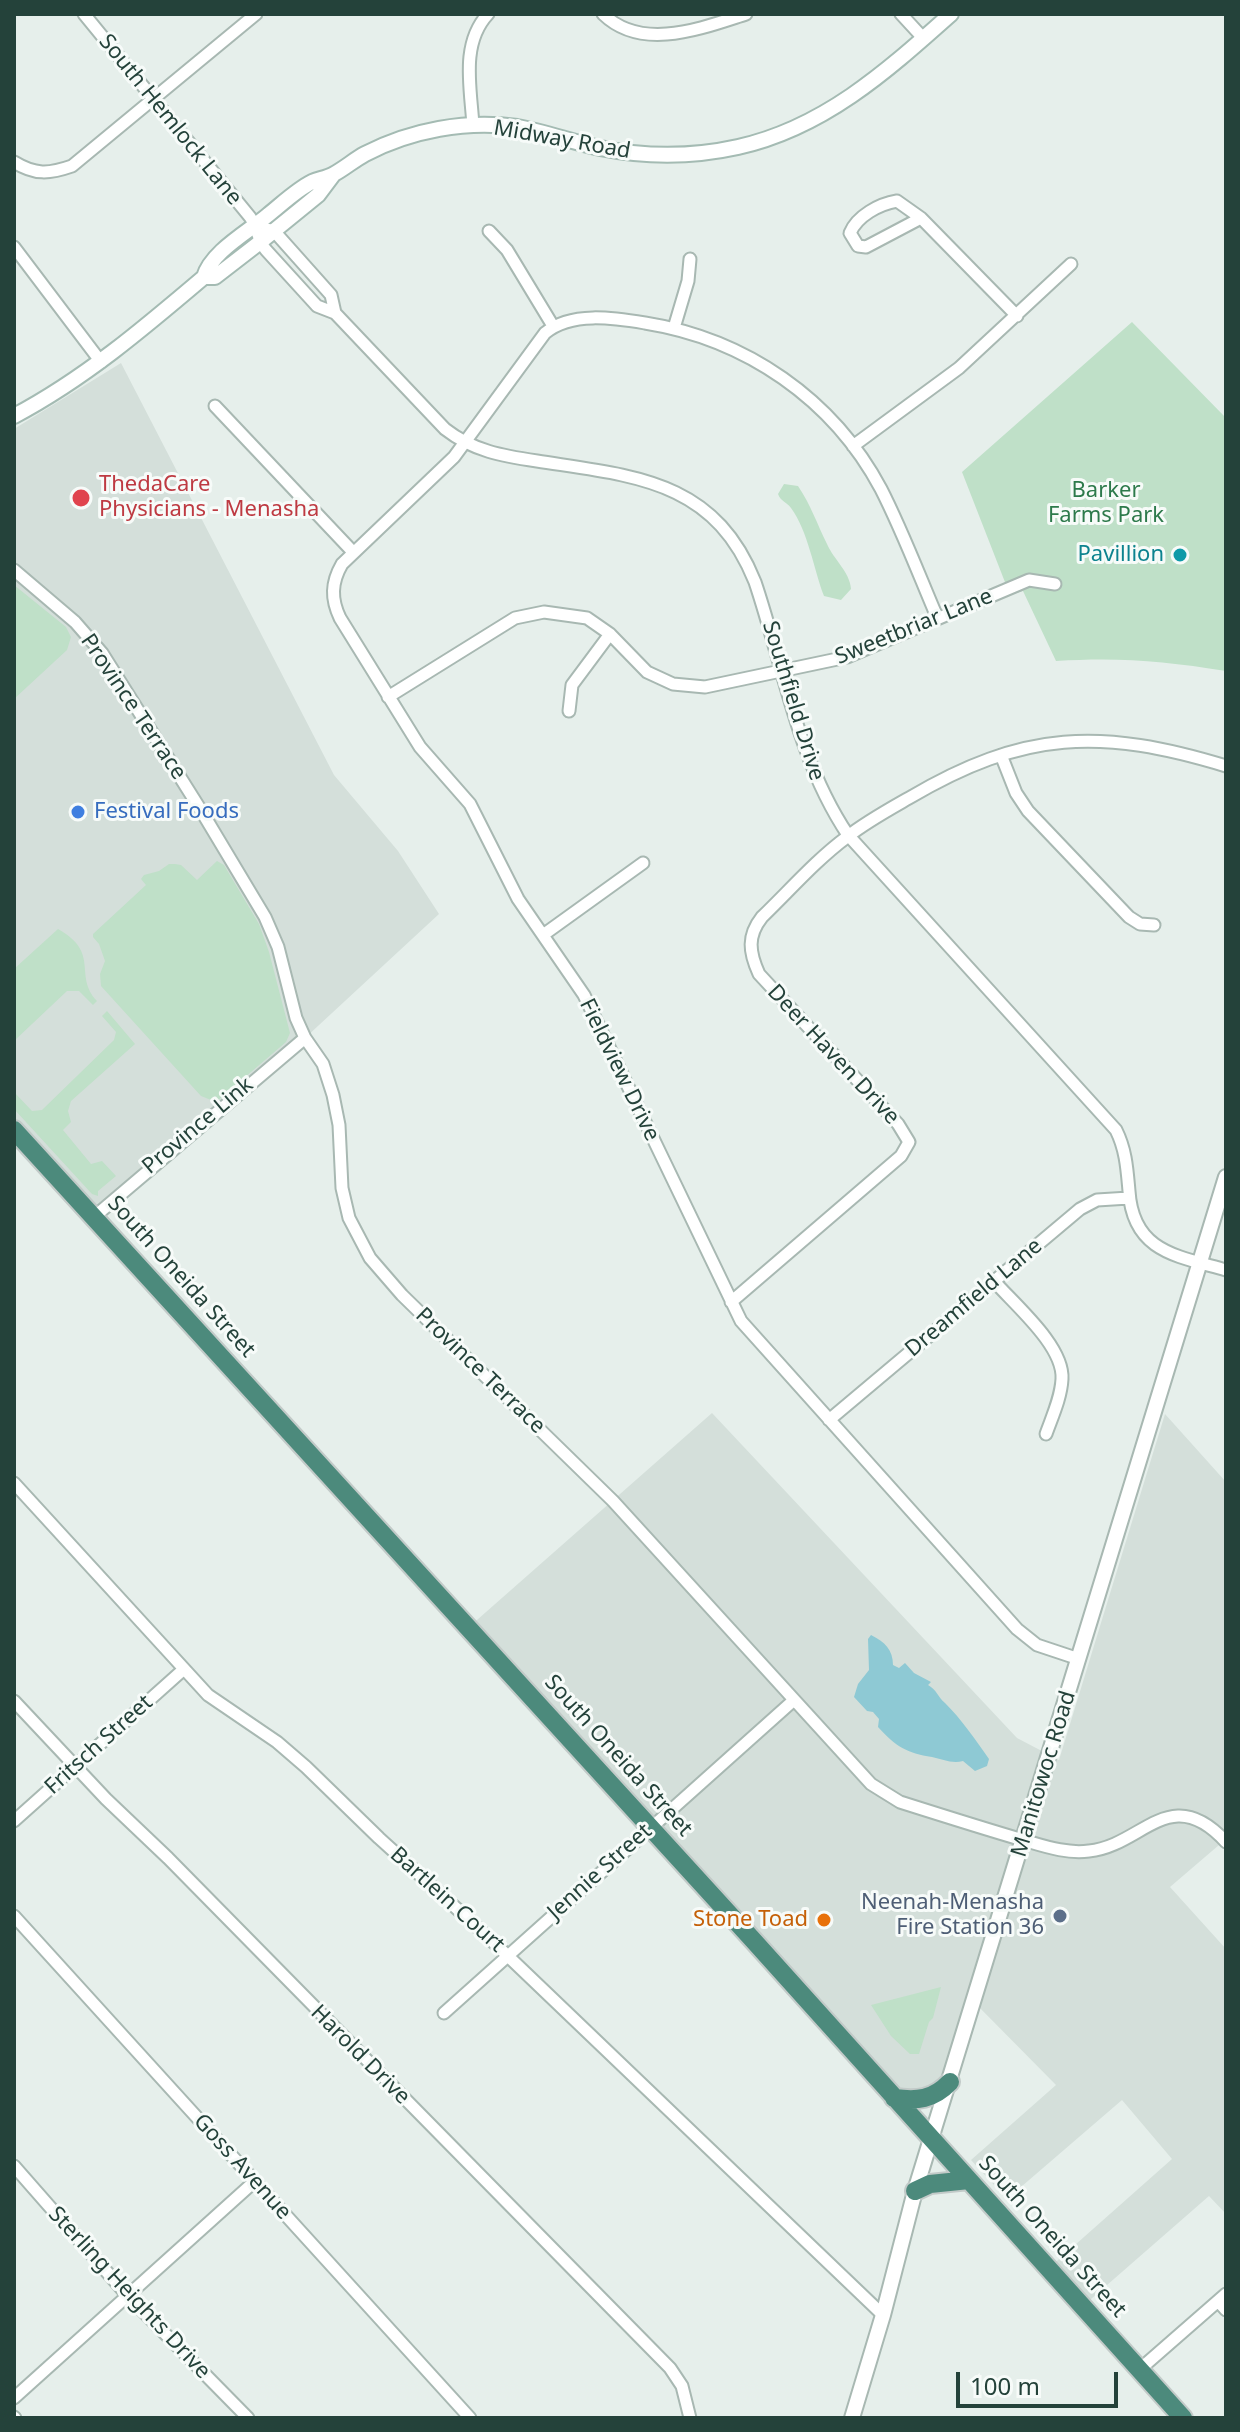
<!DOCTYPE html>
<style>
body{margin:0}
#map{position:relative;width:1240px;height:2432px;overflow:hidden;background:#e6efeb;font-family:"Noto Sans",sans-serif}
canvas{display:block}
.frame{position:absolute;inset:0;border:16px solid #24423a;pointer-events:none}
.scale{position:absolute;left:956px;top:2372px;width:162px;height:36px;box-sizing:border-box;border:4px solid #24423a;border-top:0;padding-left:10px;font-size:24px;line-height:28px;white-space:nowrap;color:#24423a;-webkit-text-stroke:6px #f7fbf9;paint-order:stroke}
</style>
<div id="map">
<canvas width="1240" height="2432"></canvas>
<div class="frame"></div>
<div class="scale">100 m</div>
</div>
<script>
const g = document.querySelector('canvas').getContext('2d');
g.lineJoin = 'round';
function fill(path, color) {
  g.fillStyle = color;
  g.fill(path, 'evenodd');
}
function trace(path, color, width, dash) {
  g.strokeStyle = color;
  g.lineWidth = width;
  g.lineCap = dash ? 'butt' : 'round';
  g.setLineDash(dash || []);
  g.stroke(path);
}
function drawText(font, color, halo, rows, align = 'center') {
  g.font = font + ' "Noto Sans",sans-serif';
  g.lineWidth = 6;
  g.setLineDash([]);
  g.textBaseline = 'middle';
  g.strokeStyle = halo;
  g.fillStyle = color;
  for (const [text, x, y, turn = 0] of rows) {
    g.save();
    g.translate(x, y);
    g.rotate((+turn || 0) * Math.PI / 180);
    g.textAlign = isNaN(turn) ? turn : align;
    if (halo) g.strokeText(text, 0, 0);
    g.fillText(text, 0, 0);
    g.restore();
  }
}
fill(new Path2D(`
 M121 363 334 775 398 851 439 914 305 1038 94 1217 14 1130V429Z
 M712 1413 1017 1738 1059 1760 1165 1414 1226 1482V1839L1170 1887 1226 1949V2214L1209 2196 1083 2306 1049 2268 1172 2159 1122 2100 1007 2199 971 2160 1056 2085 975 2003 950 2082 911 2100 469 1627Z`), '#d4dfda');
fill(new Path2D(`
 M1132 322 1226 418V671C1164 661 1119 657 1056 661L1023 591 1010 595 962 472Z
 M784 484 798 486C811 505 817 524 827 544 834 560 850 572 851 589L841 600 824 596C814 570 808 531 791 508 787 502 781 502 778 494Z
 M14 585 66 627 71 637 67 650 14 699Z
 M217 861 224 865 259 924 269 952 290 1033 286 1042 216 1102 201 1096 101 986 100 974 105 961 99 944 93 937V934L146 885 141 879 144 875 159 871 169 864H175L181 865 197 880Z
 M58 929C101 953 73 975 97 1001L93 1005 79 991H67L14 1041V969Z
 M107 1011 135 1044 71 1101 68 1111 71 1122 63 1130 91 1164 102 1161 116 1176 98 1191V1196L92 1194 14 1109V1092L32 1111 42 1110 114 1040 116 1032 102 1016Z
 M941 1987 933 2018 929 2022 919 2054H910L891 2036 871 2005Z`), '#bfe0c8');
fill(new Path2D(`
 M871 1635C885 1642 893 1650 893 1665L899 1668 905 1663 914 1673 931 1682 928 1685C937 1690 937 1696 945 1703 962 1720 975 1739 989 1759L987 1766 975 1771 963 1761C952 1764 942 1759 932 1757 907 1753 896 1747 878 1727L879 1719 873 1712 867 1711 854 1697 858 1684 869 1670 868 1639Z`), '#8ec9d4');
const minor = new Path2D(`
 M84 14 250 217C258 228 257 240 266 250L317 306 335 313 445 429C473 451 503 456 537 461 633 476 714 479 755 582 784 668 797 759 848 835L1116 1130C1126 1150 1127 1169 1129 1191 1133 1252 1177 1256 1226 1270
 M603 14C642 52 702 28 746 14
 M901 14 924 39
 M473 126C471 89 460 44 488 14
 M14 162C35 175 49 174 72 166L256 14
 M921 218 866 247 858 246 850 233C857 216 879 204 897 201L921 218 1017 316
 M267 229 274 231 331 295 335 313
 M489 231 507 250 553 326
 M14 247 101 362
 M674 328 688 281 690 259
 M215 406 353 552
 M853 446 959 368 1071 264
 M14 570 75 622 102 653 202 812 265 917 278 947 296 1018 305 1038 323 1064 333 1095 339 1125 342 1188 349 1218 370 1258 402 1295 613 1501 871 1784 900 1802C941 1815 982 1828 1023 1840 1044 1846 1066 1854 1089 1851 1142 1846 1170 1781 1226 1842
 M937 617C919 575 902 530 881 489 833 399 746 339 645 323 614 318 571 311 545 333L454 457 342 564C331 583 331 599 340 618L420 747 470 804 518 899 584 995 741 1321 1017 1629 1037 1645 1079 1659
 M388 697 515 618 544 612 587 618 610 634 647 672 673 684 705 687 847 657 1029 580 1055 584
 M569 711 572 685 610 634
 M1001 755 1016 793 1028 811 1129 917 1140 924 1154 925
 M543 935 643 863
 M94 1217 305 1038
 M994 1281C1015 1305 1064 1346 1062 1379 1061 1398 1052 1417 1046 1434
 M731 1302 901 1156 909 1142 898 1124 759 974C749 952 747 936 762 917 790 890 816 860 847 837 866 822 888 810 909 798 1024 730 1101 728 1226 766
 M829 1420 1080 1209 1097 1200 1129 1198
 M14 1483 208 1695 277 1742 306 1767 379 1838 488 1937 883 2315
 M14 1701 106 1799 168 1858 670 2368 682 2386 690 2418
 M14 1821 184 1669
 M14 1916 470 2418
 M444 2013 794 1700
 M14 2166 128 2296 248 2418
 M1218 2301 1226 2310
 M1139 2370 1226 2294
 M14 2398 255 2181
 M14 2417 15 2418`);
const tertiary = new Path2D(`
 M852 2418 883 2315 915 2191 1226 1177`);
const secondary = new Path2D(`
 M204 277H215L259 243 318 195 333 175
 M14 416C84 379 144 328 204 277 211 252 248 232 268 215 282 204 296 190 312 182 319 179 327 178 334 174 345 168 354 160 365 154 411 130 466 120 517 127 545 132 572 142 600 148 645 157 693 157 738 147 824 128 887 71 951 14`);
const trunk = new Path2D(`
 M14 1130 753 1940 1183 2418
 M894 2098C917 2101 933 2100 950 2082
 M915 2191 930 2184 969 2180`);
trace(minor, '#a8b8b2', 15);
trace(tertiary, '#a8b8b2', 18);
trace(secondary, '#a4bbb3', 18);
trace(trunk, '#c2cac8', 22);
trace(minor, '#fff', 11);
trace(tertiary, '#fff', 14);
trace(secondary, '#fff', 14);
trace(trunk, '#4c8a7c', 18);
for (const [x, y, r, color] of [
 [81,498,10,"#e0444e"],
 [1180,555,8,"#0f9aa8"],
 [78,812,8,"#3f7fe0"],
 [1060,1916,8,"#5c6f8a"],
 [824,1920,8,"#e8710a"]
]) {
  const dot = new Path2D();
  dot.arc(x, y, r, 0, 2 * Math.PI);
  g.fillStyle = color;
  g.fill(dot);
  trace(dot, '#f7fbf9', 3);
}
drawText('22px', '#24423a', '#f7fbf9', [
 ["South Hemlock Lane",170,120,51],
 ["Midway Road",562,140,10],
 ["Sweetbriar Lane",914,627,-22],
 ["Southfield Drive",793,701,73],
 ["Province Terrace",133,707,56],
 ["Deer Haven Drive",833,1055,47],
 ["Fieldview Drive",619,1070,64],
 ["Province Link",198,1126,-40],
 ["South Oneida Street",181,1277,48],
 ["Dreamfield Lane",974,1298,-40],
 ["Province Terrace",480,1371,44],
 ["Fritsch Street",99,1745,-42],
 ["South Oneida Street",618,1756,48],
 ["Manitowoc Road",1044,1774,-73],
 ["Jennie Street",600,1872,-42],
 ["Bartlein Court",447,1900,42],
 ["Harold Drive",360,2055,45],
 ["Goss Avenue",242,2167,48],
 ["South Oneida Street",1052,2237,48],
 ["Sterling Heights Drive",129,2293,47]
]);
drawText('22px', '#be3a42', '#f7fbf9', [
 ["ThedaCare",99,485],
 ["Physicians - Menasha",99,510]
], 'left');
drawText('22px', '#2d7a4b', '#f7fbf9', [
 ["Barker",1106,491],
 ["Farms Park",1106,516]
]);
drawText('22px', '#0d838f', '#f7fbf9', [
 ["Pavillion",1164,555]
], 'right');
drawText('22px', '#366cbe', '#f7fbf9', [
 ["Festival Foods",94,812]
], 'left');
drawText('22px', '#4e5e75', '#f7fbf9', [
 ["Neenah-Menasha",1044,1903],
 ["Fire Station 36",1044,1928]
], 'right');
drawText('22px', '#c56008', '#f7fbf9', [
 ["Stone Toad",808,1920]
], 'right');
</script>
